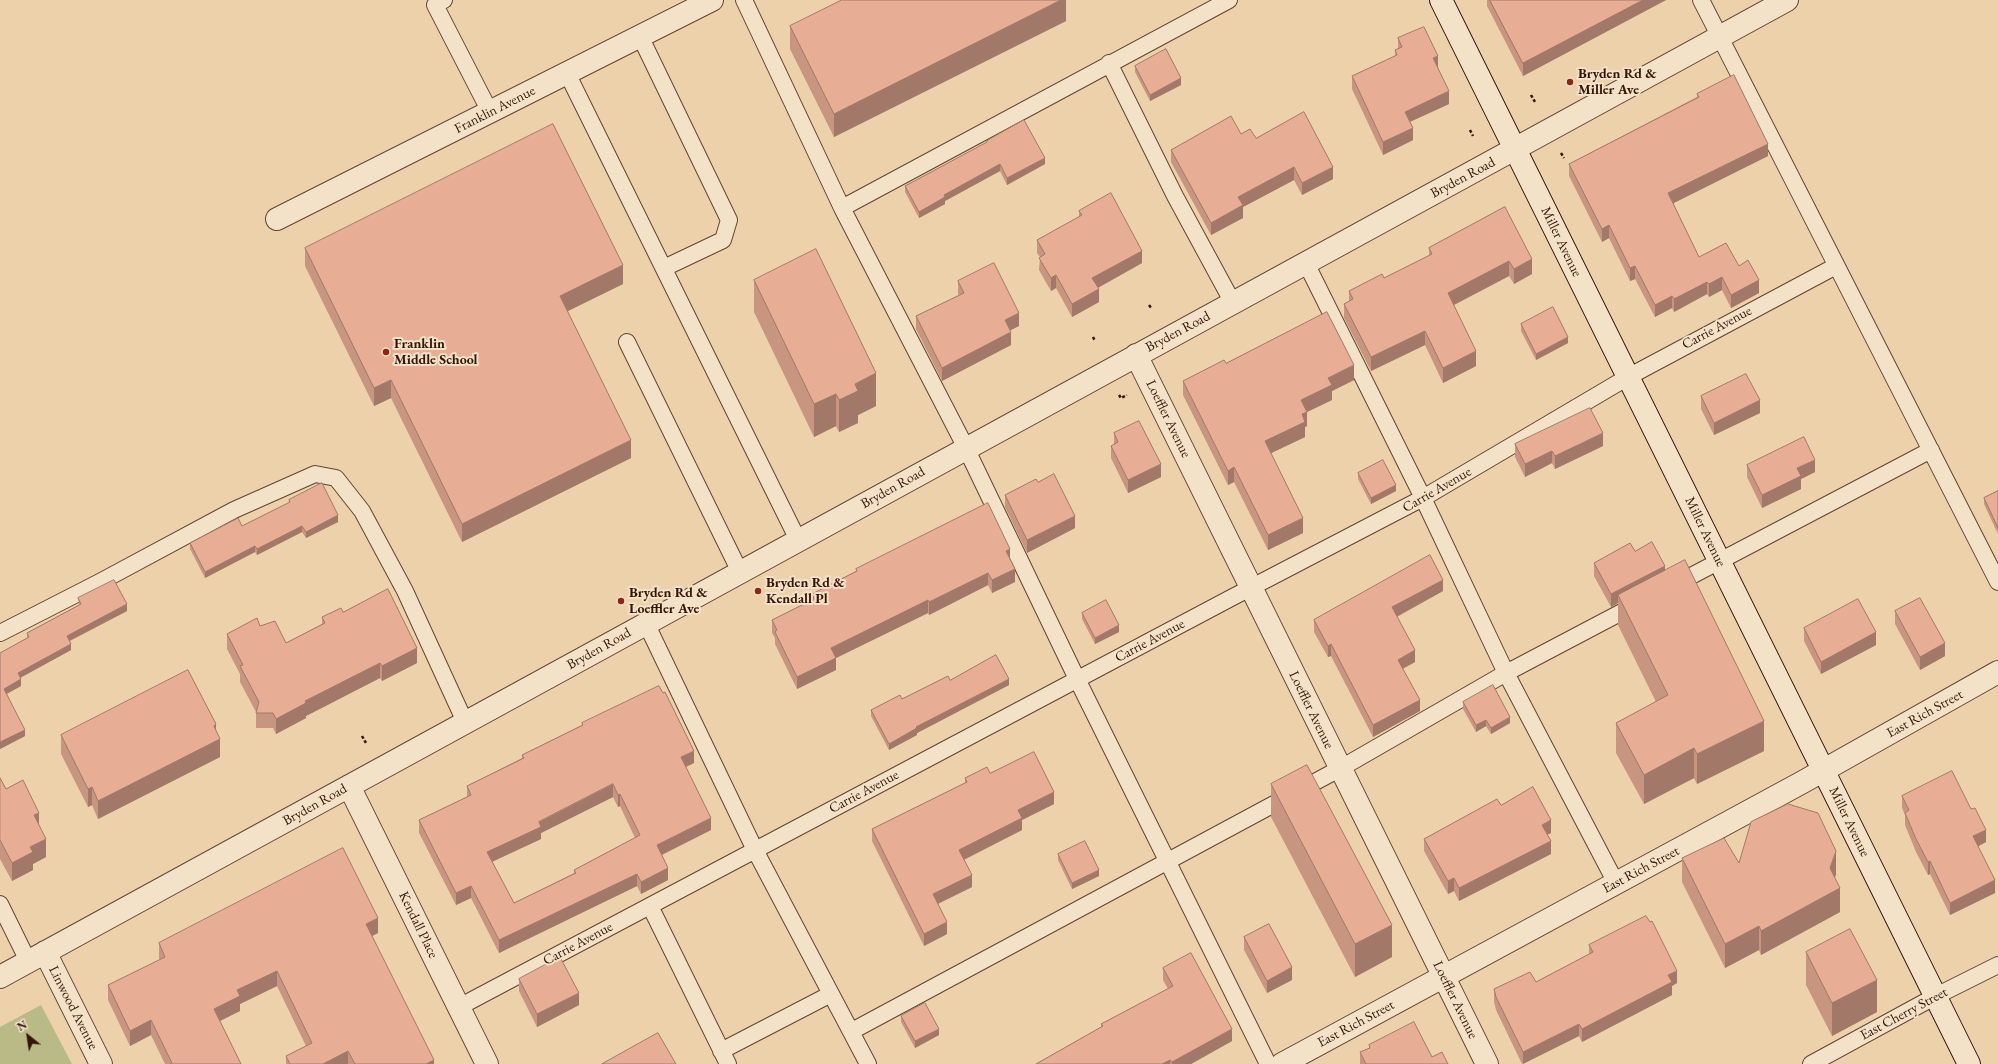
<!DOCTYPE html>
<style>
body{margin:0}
#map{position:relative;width:1998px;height:1064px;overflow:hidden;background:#ecd1ab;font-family:"EB Garamond",serif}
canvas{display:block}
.north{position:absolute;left:8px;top:1016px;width:40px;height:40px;-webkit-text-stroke:3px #f3e1c8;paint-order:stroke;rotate:330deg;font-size:11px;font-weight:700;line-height:16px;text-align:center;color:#341608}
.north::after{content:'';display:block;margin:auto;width:14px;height:18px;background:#341608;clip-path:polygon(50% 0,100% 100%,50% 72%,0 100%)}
</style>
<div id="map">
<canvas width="1998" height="1064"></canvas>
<div class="north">N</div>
</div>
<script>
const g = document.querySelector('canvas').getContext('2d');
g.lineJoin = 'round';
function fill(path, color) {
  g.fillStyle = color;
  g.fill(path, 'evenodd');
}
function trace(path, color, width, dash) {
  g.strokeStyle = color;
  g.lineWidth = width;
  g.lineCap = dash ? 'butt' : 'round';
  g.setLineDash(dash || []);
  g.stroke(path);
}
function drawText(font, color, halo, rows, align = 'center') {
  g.font = font + ' "EB Garamond",serif';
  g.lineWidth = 4;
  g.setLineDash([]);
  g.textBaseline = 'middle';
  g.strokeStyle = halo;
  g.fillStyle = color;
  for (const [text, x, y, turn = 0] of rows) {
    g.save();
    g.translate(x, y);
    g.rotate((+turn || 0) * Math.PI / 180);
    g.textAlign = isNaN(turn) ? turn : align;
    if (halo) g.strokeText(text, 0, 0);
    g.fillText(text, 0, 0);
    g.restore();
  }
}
fill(new Path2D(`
 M41 1005 72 1064H0V1027Z`), '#baba87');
const lane = new Path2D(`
 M444 0 435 5 490 112
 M744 0 842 208 966 448 1077 679 1268 1064
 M1701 0 1998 582
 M640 36 729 220 723 240 664 268
 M1109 63 1175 196 1233 303
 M567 73 798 540
 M842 208 1229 0
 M1306 263 1423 498 1506 673 1616 883
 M627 342 740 572
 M1674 585 1931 450
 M646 623 755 850 868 1064
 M0 633 98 583 234 510 315 474 336 478 362 511 405 591 465 722
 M0 904 28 961
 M650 906 728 1064
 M459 1007 1231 598 1423 498 1628 377 1836 266
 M852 1031 1341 768 1506 673 1637 604
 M721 1051 831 994
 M1811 1064 1936 996 1998 965`);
const street = new Path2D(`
 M277 219 712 0
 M1136 355 1487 1064
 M349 786 487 1064
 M45 952 101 1064
 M0 977 1787 0
 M1282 1064 1801 783 1998 672`);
const secondary = new Path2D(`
 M1441 0 1969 1064`);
trace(lane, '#624531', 18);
trace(street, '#624531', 24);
trace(secondary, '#341608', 24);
trace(new Path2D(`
 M1531 95 1535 102
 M1470 130 1473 136
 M1561 153 1564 158
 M1149 305 1152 309
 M1093 337 1095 341
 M1119 395 1121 398 1127 395
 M362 736 366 743`), '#341608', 2.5, [3, 2]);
trace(lane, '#f3e1c8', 16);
trace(street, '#f3e1c8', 22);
trace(secondary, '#f3e1c8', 22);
fill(new Path2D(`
 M1066 0V21L834 137 790 49V26Z
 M1487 0H1666L1523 76 1487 6Z
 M1398 38 1438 67 1449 104 1410 122 1413 140 1383 155 1352 89V76L1395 56V50L1398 49Z
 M1135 66 1181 85 1150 101 1135 72Z
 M1697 94 1768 156 1673 203 1699 257 1739 266 1759 293 1731 308 1722 290 1709 297 1707 294 1674 312 1672 308 1655 317 1635 279 1630 281 1609 238 1602 242 1569 176V164L1697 97Z
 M1241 134 1256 138 1333 179 1302 195 1294 180 1243 207V218L1211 235 1171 162V150Z
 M987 141 1045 164 1007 185 1000 171 945 201V204L919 218 905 192V186L987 143Z
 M1505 207 1532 274 1514 284 1509 276 1454 305 1476 366 1443 383 1425 345 1371 371 1344 318V304L1349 301V291L1384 278 1429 256V248Z
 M1079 211 1142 263 1098 288 1099 302 1072 317 1056 288 1051 291 1039 270 1040 257 1037 253V240L1079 217Z
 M305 248 623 284 567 311 631 458 462 542 391 398 374 406 305 266Z
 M754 280 876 406 858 415V423L839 432 836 426 814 437 754 312Z
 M958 281 1019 326 1010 330 1011 345 942 381 916 329V316L959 295 958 294Z
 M1521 324 1568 343 1536 360 1521 331Z
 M1226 363 1354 380 1332 391V400L1307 412V426L1305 427V437L1271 453 1303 533 1268 550 1234 482 1228 485 1183 395V381Z
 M1701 396 1760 413 1714 435 1701 409Z
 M1114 433 1161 477 1128 493 1111 458V446L1114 444Z
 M1515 444 1603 446 1555 469 1552 463 1525 477 1515 457Z
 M1747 465 1815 472 1801 479V489L1762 508 1747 477Z
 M1358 473 1396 491 1371 504 1358 479Z
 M1038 482 1075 528 1027 553 1005 507V495Z
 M1998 491V534L1984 504V498Z
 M289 500 338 522 306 538 302 532 257 555 255 552 205 578 190 549V543L242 526 289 503Z
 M1635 551 1665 570 1764 751 1697 784 1694 778 1644 804 1616 753V723L1656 702 1618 625V603L1611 607 1594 576V563Z
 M1010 559 1015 582 992 593 988 585 929 615 928 613 836 658V670L797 689 775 644V638L772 633V620L812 600V594L856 571V569Z
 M1443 591 1397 617 1415 662 1403 669 1420 711 1373 737 1331 656 1328 657 1314 632V620Z
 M78 598 127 611 70 641 71 650 20 678 21 686 7 694 25 736 0 749V653L27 638V633L79 605Z
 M1895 611 1945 656 1920 670 1895 624Z
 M343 612 417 663 382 681 380 678 306 716V718L276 734 273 728H256V712L240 682V674L227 649V634L260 626 286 643 322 624V617Z
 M1082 613 1119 632 1095 644 1082 619Z
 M1804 628 1876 645 1821 674 1804 641Z
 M950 680 1009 685 917 733V735L889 750 871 716V710L902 699Z
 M1463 702 1510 723 1491 734 1486 726 1476 732 1463 709Z
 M582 723 694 763 686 767 711 830 662 855 668 880 641 894 637 886 499 953 471 898 456 905 419 833V820L467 797V786L522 758V755L582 725ZM613 797 618 807 620 806 635 838 574 870V873L514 903 492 862 541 839V833Z
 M216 731 220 757 98 819 92 805 88 807 61 754V735Z
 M990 773 1054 804 1022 820V830L964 860 972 887 938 904 947 934 924 946 872 841V829L965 783V778Z
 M0 778 6 789 39 827 46 857 33 864V870L12 881 0 859Z
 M1271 784 1392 957 1355 977 1271 817Z
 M1902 796 1986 842 1978 846 1995 893 1950 915 1930 874 1928 875 1916 852 1905 825V815L1902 808Z
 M1501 805 1551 833 1547 835 1551 854 1459 901 1454 891 1448 894 1424 851V839Z
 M1058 854 1099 876 1072 889 1058 860Z
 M1682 858 1739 863 1836 874 1835 878 1840 912 1761 955 1759 950 1725 968 1682 882Z
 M378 933 372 936 434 1064H286V1056L306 1046 277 986 240 1004V1011L219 1021 241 1064H165L151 1035 130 1046 108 1000V985L160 960 159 958V943Z
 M1244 937 1292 980 1267 993 1244 950Z
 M1589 945 1677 983 1672 986V995L1582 1042 1579 1036 1522 1064 1496 1010 1494 1002V989L1536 982 1589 954Z
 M1806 952 1877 1012 1832 1036 1806 985Z
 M1163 968 1232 1041 1191 1064H1036L1101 1027V1024L1168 989 1163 980Z
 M519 979 579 1005 537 1027 519 991Z
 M901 1016 939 1035 915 1048 901 1022Z
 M1369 1045 1432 1057 1448 1064H1360V1052L1369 1048Z`), '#c79580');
fill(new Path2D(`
 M1061 0H1066V21L834 137V114Z
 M1643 0H1666L1523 76V63Z
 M1438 56V69L1433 58Z
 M1181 78V85L1150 101V95Z
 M1449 91V104L1405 124V112Z
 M1413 128V140L1383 155V142Z
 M1768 144V156L1668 206V193Z
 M1045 158V164L1007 185V178Z
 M1000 164V171L945 201V204L919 218V212L944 195Z
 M1294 167V180L1243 207V218L1211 235V223L1238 197Z
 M1333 167V179L1302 195V183Z
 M1609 225V238L1602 242V229Z
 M1142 251V263L1092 291V278Z
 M1532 259V274L1514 284V269Z
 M1509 261V276L1448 308V293Z
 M623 265V284L560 315V296Z
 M1635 266V279L1630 281V268Z
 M1056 275V288L1051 291V278Z
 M1722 277V290L1709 297V284Z
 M1759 280V293L1731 308V295Z
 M1707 282V294L1674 312V299Z
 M1099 289V302L1072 317V304Z
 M1672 296V308L1655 317V305Z
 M1019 313V326L1005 333V320Z
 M1425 331V345L1371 371V357Z
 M1011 332V345L942 381V368Z
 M1568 337V343L1536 360V354Z
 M1476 351V366L1443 383V368Z
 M1354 365V380L1332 391V400L1307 412V426L1305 427V437L1265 456V441L1301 400 1328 378Z
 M876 373V406L858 415V423L839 432V400L855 384Z
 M391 380V398L374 406V388Z
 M836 394V426L814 437V404Z
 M1760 400V413L1714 435V423Z
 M1603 433V446L1555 469V456Z
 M631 440V458L462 542V524Z
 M1552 451V463L1525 477V464Z
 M1815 460V472L1801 479V489L1762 508V495L1797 468Z
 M1161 464V477L1128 493V480Z
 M1234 467V482L1228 485V471Z
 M1396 485V491L1371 504V498Z
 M338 515V522L306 538V532Z
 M1075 516V528L1027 553V540Z
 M1303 518V533L1268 550V535Z
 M302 526V532L257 555V549Z
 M255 546V552L205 578V572Z
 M1010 549V561L1006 551Z
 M1665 566V579L1618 595V603L1611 607V594Z
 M1015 569V582L992 593V580Z
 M988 573V585L929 615V602Z
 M1443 580V591L1392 619V607Z
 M928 600V613L836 658V670L797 689V677L831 648Z
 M127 604V611L67 642V636Z
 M1119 625V632L1095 644V638Z
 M1876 632V645L1821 674V662Z
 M1945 643V656L1920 670V657Z
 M71 644V650L18 679V673Z
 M1331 644V656L1328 657V646Z
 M417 648V663L382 681V666Z
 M1415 650V662L1398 671V660Z
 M380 663V678L306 716V718L276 734V719L305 701Z
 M21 679V686L4 695V689Z
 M1009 679V685L917 733V735L889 750V744L916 727Z
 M1420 700V711L1373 737V725Z
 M1510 717V723L1491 734V728Z
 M1486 720V726L1476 732V725Z
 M1764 721V751L1697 784V754Z
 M216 724V741L220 739V757L98 819V801Z
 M25 730V736L0 749V742Z
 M1694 748V778L1644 804V775Z
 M694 751V763L681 769V757Z
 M613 784V797L541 833V839L487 864V852L539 822Z
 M92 787V805L88 807V789Z
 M1054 792V804L1022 820V830L959 862V850L1018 810Z
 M620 794V806L618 807V795Z
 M39 813V831L34 815Z
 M711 818V830L657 857V845Z
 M1551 820V833L1542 837V825Z
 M1986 830V842L1973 849V836Z
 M46 839V857L33 864V870L12 881V863L30 847Z
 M1551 841V854L1459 901V888Z
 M1836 851V874L1830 892V868Z
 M1930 861V874L1928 875V862Z
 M668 868V880L641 894V882Z
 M1099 870V876L1072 889V883Z
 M637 874V886L499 953V940Z
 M972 875V887L933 906V894Z
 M1454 878V891L1448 894V881Z
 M1995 880V893L1950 915V903Z
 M471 886V898L456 905V893Z
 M1840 888V912L1761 955V931Z
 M378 918V933L366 939V924Z
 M947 922V934L924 946V934Z
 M1392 925V957L1355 977V944Z
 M1759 926V950L1725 968V944Z
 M1292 967V980L1267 993V981Z
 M277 971V986L240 1004V1011L214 1024V1009L237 990Z
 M1677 971V983L1672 986V995L1582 1042V1029L1668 975Z
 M1877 980V1012L1832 1036V1003Z
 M579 993V1005L537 1027V1014Z
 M151 1020V1035L130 1046V1031Z
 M1579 1024V1036L1523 1064V1052Z
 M939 1029V1035L915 1048V1041Z
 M1232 1029V1041L1191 1064H1172V1062Z
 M348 1051V1064H323Z
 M434 1060V1064H426Z
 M1170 1060V1064H1162Z`), '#a27968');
const building = new Path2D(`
 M842 0H1061L834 114 790 26Z
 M1490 0H1643L1523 63Z
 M1424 27 1438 56 1433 58 1449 91 1405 112 1413 128 1383 142 1352 76 1397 55 1395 50 1402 47 1398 38Z
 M1166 49 1181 78 1150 95 1135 66Z
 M1734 75 1768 144 1668 193 1699 257 1726 243 1739 266 1748 260 1759 280 1731 295 1722 277 1709 284 1707 282 1674 299 1672 296 1655 305 1635 266 1630 268 1609 225 1602 229 1569 164 1699 97 1697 94Z
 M1304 112 1333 167 1302 183 1294 167 1238 197 1243 205 1211 223 1171 150 1231 116 1241 134 1250 129 1256 138Z
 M1024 120 1045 158 1007 178 1000 164 944 195 945 197 919 212 905 186 987 142V141Z
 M553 124 623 265 560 296 631 440 462 524 391 380 374 388 305 248Z
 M1111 193 1142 251 1092 278 1099 289 1072 304 1056 275 1051 278 1039 258 1045 254 1037 240 1082 215 1079 211Z
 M1505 207 1532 259 1514 269 1509 261 1448 293 1476 351 1443 368 1425 331 1371 357 1344 304 1353 299 1349 291 1382 274 1384 278 1432 254 1429 248Z
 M816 249 876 373 855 384 858 391 839 400 836 394 814 404 754 280Z
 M994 263 1019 313 1005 320 1011 332 942 368 916 316 964 293 958 281Z
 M1553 307 1568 337 1536 354 1521 324Z
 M1327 312 1354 365 1328 378 1332 385 1301 400 1307 412 1302 414 1305 422 1265 441 1303 518 1268 535 1234 467 1228 471 1183 381 1224 360 1226 363Z
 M1746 374 1760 400 1714 423 1701 396Z
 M1590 408 1603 433 1555 456 1552 451 1525 464 1515 444Z
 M1139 421 1161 464 1128 480 1111 446 1118 442 1114 433Z
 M1804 437 1815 460 1797 468 1801 476 1762 495 1747 465Z
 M1383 460 1396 485 1371 498 1358 473Z
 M1054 474 1075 516 1027 540 1005 495 1036 479 1038 482Z
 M322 483 338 515 306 532 302 526 257 549 255 546 205 572 190 543 238 518 242 526 290 502 289 500Z
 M1998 491V528L1984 498Z
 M988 503 1010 549 1006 551 1015 569 992 580 988 573 929 602 928 600 831 648 836 658 797 677 775 632 777 630 772 620 814 599 812 594 857 571 856 569Z
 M1652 542 1665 566 1611 594 1594 563 1630 543 1635 551Z
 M1430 555 1443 580 1392 607 1415 650 1398 660 1420 700 1373 725 1331 644 1328 646 1314 620Z
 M1685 560 1764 721 1697 754 1694 748 1644 775 1616 723 1668 695 1618 595Z
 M114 580 127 604 67 636 71 644 18 673 21 679 4 689 25 730 0 742V653L29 637 27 633 81 604 78 598Z
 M388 589 417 648 382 666 380 663 305 701 306 703 276 719 273 713H256L259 702 240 666 243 665 227 634 257 618 260 626 275 621 286 643 325 623 322 617 341 608 343 612Z
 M1920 598 1945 643 1920 657 1895 611Z
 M1858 599 1876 632 1821 662 1804 628Z
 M1106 600 1119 625 1095 638 1082 613Z
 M996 655 1009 679 916 727 917 728 889 744 871 710 900 695 902 699 948 676 950 680Z
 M188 670 216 724 214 726 220 739 98 801 92 787 88 789 61 735Z
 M1493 685 1510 717 1491 728 1486 720 1476 725 1463 702Z
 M659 686 663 693 665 692 694 751 681 757 711 818 657 845 668 868 641 882 637 874 499 940 471 886 456 893 419 820 471 795 467 786 524 758 522 755 583 725 582 723ZM613 784 618 795 620 794 640 835 574 870 576 873 514 903 487 852 541 827 539 822Z
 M1034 752 1054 792 1018 810 1022 818 959 850 972 875 933 894 947 922 924 934 872 829 967 782 965 778 987 767 990 773Z
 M1307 765 1392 925 1355 944 1271 784Z
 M1952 771 1971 809 1975 808 1986 830 1973 836 1995 880 1950 903 1930 861 1928 862 1916 839 1905 813 1909 810 1902 796Z
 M0 778 6 789 23 780 39 813 34 815 46 839 30 847 33 852 12 863 0 840Z
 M1533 787 1551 820 1542 825 1551 841 1459 888 1454 878 1448 881 1424 839 1497 799 1501 805Z
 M1788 804 1818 813 1836 851 1830 868 1840 888 1761 931 1759 926 1725 944 1682 858 1724 838 1739 863 1751 822Z
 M1085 841 1099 870 1072 883 1058 854Z
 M343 848 378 918 366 924 434 1060 426 1064H355L348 1051 323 1064H290L286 1056 312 1043 277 971 237 990 240 996 214 1009 241 1064H170L172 1063 151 1020 130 1031 108 985 165 957 159 943Z
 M1646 916 1650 922 1652 921 1677 971 1668 975 1672 982 1582 1029 1579 1024 1523 1052 1496 997 1494 989 1530 972 1536 982 1593 952 1589 945Z
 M1269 924 1292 967 1267 981 1244 937Z
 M1850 929 1877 980 1832 1003 1806 952Z
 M1191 953 1232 1029 1172 1062 1170 1060 1162 1064H1036L1103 1026 1101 1024 1173 986 1163 968Z
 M560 957 579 993 537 1014 519 979Z
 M925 1003 939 1029 915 1041 901 1016Z
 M1414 1022 1432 1057 1442 1052 1448 1064H1366L1360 1052 1370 1048 1369 1045Z
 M658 1033 676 1064H602Z`);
fill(building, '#e7ad95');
trace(building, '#a27968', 1);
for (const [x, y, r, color] of [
 [1570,82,4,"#8f2418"],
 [386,352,4,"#8f2418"],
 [758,591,4,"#8f2418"],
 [621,601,4,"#8f2418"]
]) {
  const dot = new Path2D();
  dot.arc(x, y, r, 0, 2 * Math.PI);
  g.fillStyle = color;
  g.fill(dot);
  trace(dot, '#f3e1c8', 1.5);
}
drawText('bold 14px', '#341608', '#f3e1c8', [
 ["Bryden Rd &",1578,74],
 ["Miller Ave",1578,90],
 ["Franklin",394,344],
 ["Middle School",394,360],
 ["Bryden Rd &",766,583],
 ["Kendall Pl",766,599],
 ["Bryden Rd &",629,593],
 ["Loeffler Ave",629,609]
], 'left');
drawText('14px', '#341608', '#f3e1c8', [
 ["Franklin Avenue",495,110,-27],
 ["Bryden Road",1463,178,-28],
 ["Miller Avenue",1561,242,64],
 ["Carrie Avenue",1717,328,-28],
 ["Bryden Road",1178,332,-28],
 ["Loeffler Avenue",1168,419,64],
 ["Bryden Road",893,488,-29],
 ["Carrie Avenue",1437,490,-30],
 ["Miller Avenue",1705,532,64],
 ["Carrie Avenue",1150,641,-28],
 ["Bryden Road",599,649,-29],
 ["Loeffler Avenue",1311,710,64],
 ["East Rich Street",1925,714,-29],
 ["Carrie Avenue",864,792,-28],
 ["Bryden Road",315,805,-29],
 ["Miller Avenue",1849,822,64],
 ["East Rich Street",1641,870,-28],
 ["Kendall Place",418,925,64],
 ["Carrie Avenue",578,944,-28],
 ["Loeffler Avenue",1455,1000,64],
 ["Linwood Avenue",73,1008,63],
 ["East Cherry Street",1904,1014,-28],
 ["East Rich Street",1356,1024,-28]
]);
</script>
